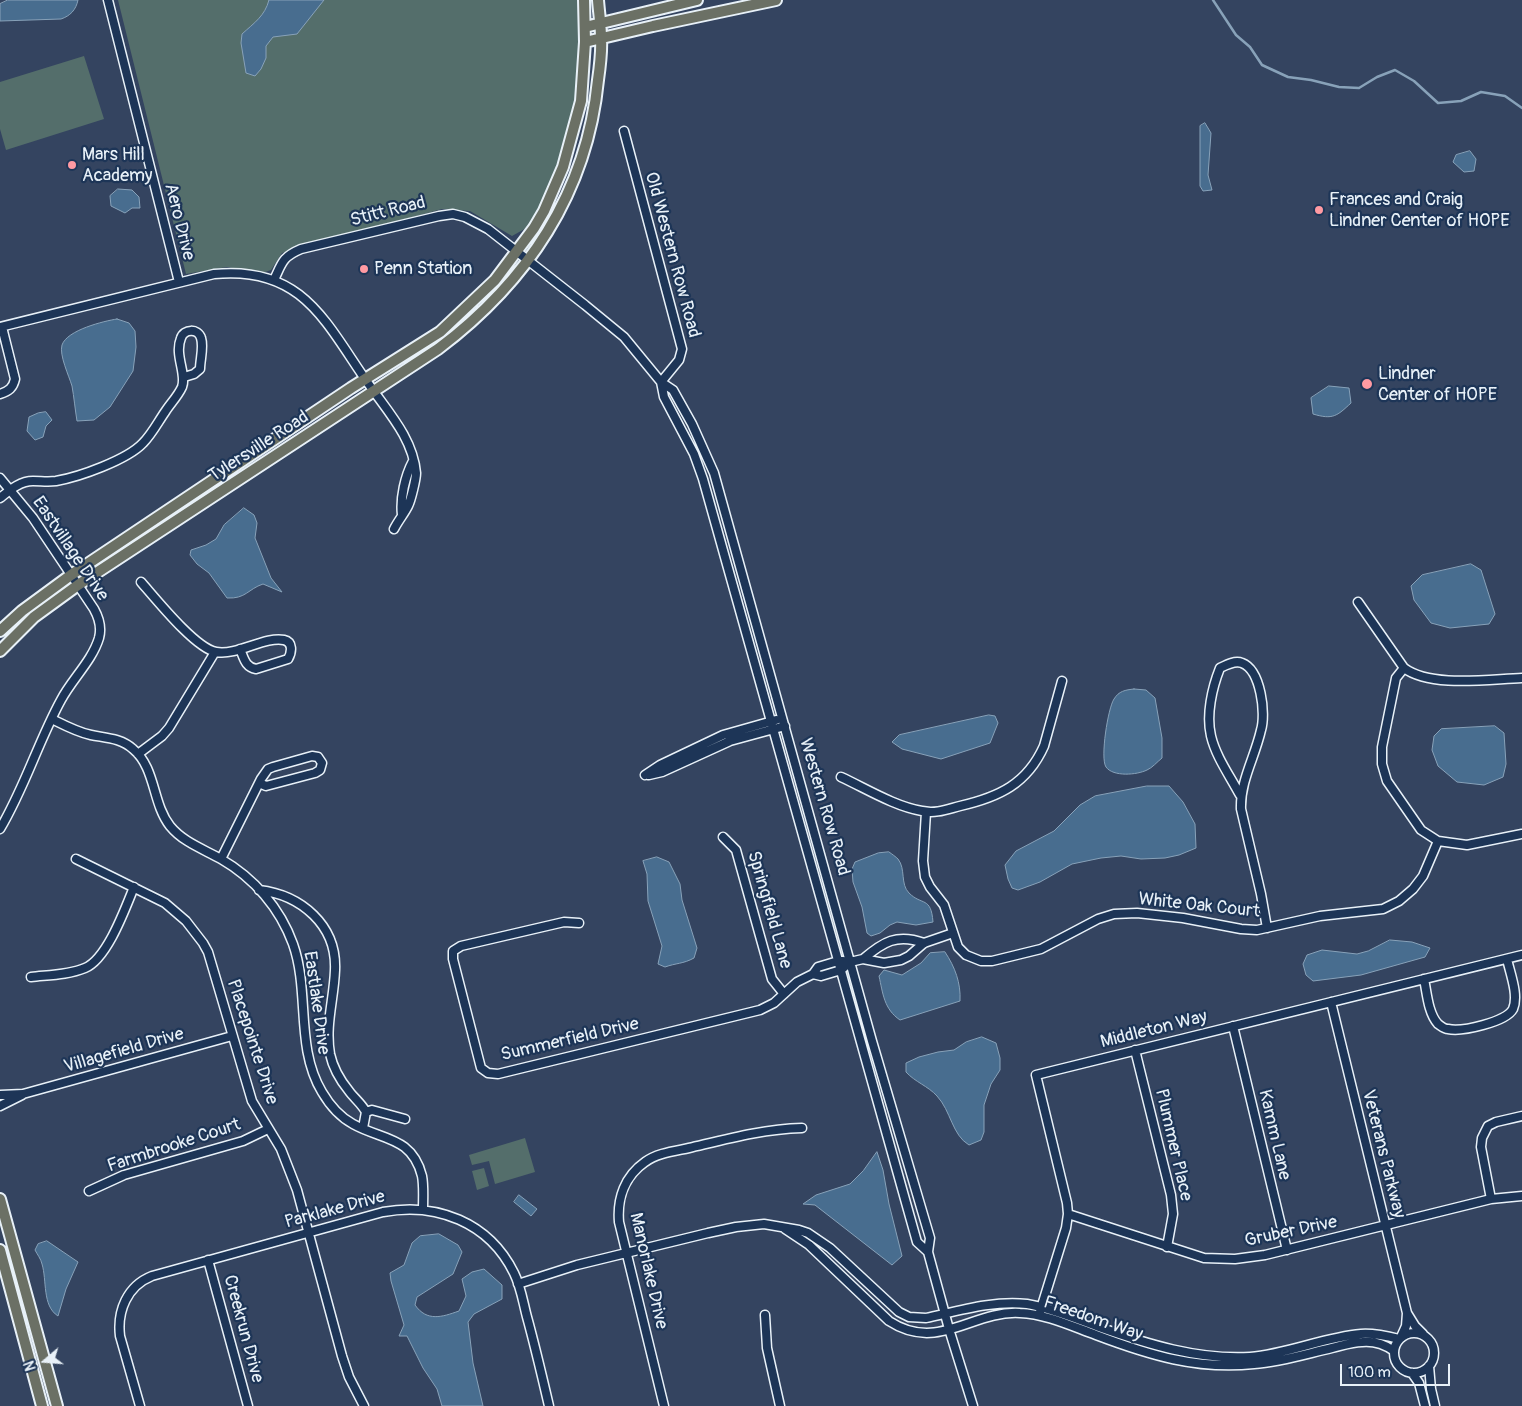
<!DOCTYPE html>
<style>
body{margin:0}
#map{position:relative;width:1522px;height:1406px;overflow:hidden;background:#344460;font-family:Pangolin,sans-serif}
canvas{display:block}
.north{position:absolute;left:20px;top:1336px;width:50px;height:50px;-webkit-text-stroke:4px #1d3557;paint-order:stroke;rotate:252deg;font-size:14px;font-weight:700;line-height:20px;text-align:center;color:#e8f1f8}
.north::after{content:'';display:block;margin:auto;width:18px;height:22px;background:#e8f1f8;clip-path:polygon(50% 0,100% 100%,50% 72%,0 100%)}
.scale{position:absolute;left:1340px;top:1364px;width:110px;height:22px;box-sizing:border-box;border:2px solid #e8f1f8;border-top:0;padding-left:6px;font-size:15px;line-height:18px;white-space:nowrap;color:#e8f1f8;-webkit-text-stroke:4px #1d3557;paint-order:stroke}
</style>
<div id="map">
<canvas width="1522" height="1406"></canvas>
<div class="north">N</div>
<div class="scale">100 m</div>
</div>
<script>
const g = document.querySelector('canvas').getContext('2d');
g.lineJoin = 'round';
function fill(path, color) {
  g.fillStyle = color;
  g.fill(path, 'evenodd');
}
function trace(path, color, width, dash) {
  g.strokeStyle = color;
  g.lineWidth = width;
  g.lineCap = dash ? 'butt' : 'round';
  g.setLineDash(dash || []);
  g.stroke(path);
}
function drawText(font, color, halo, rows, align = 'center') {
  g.font = font + ' Pangolin,sans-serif';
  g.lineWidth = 4.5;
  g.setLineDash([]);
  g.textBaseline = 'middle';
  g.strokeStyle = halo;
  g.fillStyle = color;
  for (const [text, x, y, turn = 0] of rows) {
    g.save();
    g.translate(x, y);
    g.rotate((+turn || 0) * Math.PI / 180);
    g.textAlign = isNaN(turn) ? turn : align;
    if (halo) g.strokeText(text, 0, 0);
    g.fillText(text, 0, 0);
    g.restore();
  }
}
fill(new Path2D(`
 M118 0H578L581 30 578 89 569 131 559 167 530 226 512 236 470 211 442 209 282 253 271 270 262 273 227 267 186 274Z
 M84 56 104 119 6 150 0 129V82Z
 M525 1138 535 1172 495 1184 489 1161 472 1165 469 1155Z
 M484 1168 489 1186 477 1190 472 1171Z`), '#546e6b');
const water = new Path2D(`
 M8 0H78C76 10 70 16 61 19L0 21V4Z
 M269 0H324L297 34 273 37 266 46V58L261 69 255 76 246 73 241 43 242 34C254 23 265 16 269 0Z
 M1205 123 1211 133 1208 175 1212 190 1203 191 1200 186V126Z
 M1470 151 1476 159 1474 171 1464 172 1453 162 1456 155Z
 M118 189 132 190 139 197 140 208H132L125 213 111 206 110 196Z
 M117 319 129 323 135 331 136 347 133 371 110 407 94 420 77 421C75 409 74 397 72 386 69 376 59 355 62 345 67 330 104 321 117 319Z
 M1329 386 1349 388 1351 403C1337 416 1333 420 1313 414L1311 398Z
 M46 412 52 420 46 426 43 437 35 440 27 431 29 417 38 413Z
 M244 508 254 515 257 523 255 538 271 578 282 592 263 584C248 589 246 599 227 598L209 573 197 564 190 555 191 550 206 545 216 539 224 525Z
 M1471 564 1481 570 1495 614 1489 624 1450 628 1431 623 1414 600 1411 586 1422 575Z
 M1134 689 1146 690 1155 698 1162 738V758C1157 762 1152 768 1147 770 1137 775 1113 777 1106 767 1100 758 1108 708 1114 699 1119 691 1125 690 1134 689Z
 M989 715 995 716 998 723 990 743 941 759 902 749 892 742 899 735Z
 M1495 726 1504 733 1506 764 1503 777 1484 785 1457 782 1438 766 1432 750 1434 736 1441 729Z
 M1147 786H1169L1183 802 1195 824 1196 848 1179 855 1165 858 1141 859 1121 856 1101 858 1072 864 1040 882 1018 890 1012 888 1008 879 1005 865 1016 851 1054 831 1080 805 1095 796Z
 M889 852C892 854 896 857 898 859 906 869 900 884 909 893 922 906 931 896 933 922L916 925 897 922 890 925 880 933 871 936 867 933 862 907 853 882 852 869 855 862 878 853Z
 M657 857 669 862 680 884 682 900 697 948 694 958C683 964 676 963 665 967L658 964 662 946 648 901 647 874 643 861Z
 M1390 940 1412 942 1430 948 1425 957 1361 975 1313 981 1306 975 1303 964 1307 955 1322 950 1357 954 1368 951Z
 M945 952C955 967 961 983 960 1001L900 1020C884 1009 883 994 879 976L884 970 902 975 921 963 930 953Z
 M982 1037 996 1043 1000 1058V1070L991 1084 984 1105V1132L981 1140 969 1145C952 1135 951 1111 937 1096 928 1086 915 1082 906 1072V1063L919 1057 938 1052 954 1050 966 1042Z
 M877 1152 883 1170 889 1204 902 1256 892 1265 815 1205 803 1204 816 1195 850 1184 863 1171Z
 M519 1195 537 1209 531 1216 514 1202Z
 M439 1234 458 1245 462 1252 453 1274 417 1297 415 1305C427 1322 442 1317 459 1311L466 1296 462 1279 472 1272 484 1269 502 1285V1299L474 1314 468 1322 473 1363 483 1406H442L437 1389 423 1368 407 1336H399L404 1325 391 1281 390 1273 404 1265 412 1243 420 1236Z
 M47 1241 78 1262 66 1289 58 1316C42 1306 47 1280 42 1264 41 1259 37 1254 35 1250L38 1244Z`);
fill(water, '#486d8f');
trace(water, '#88a2b9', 1);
trace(new Path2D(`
 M1213 0 1236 35 1250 47 1262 65 1288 77 1311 80 1339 87 1359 88 1377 77 1395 70 1414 81 1438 103 1461 101 1481 92 1505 96 1522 108`), '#88a2b9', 2.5);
const minor = new Path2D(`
 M108 0 179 282
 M624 131 682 349 679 360 661 382
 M274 280C282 263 282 257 301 249L439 216 453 214 465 217 488 229 585 305 624 337 661 382 673 390 692 424 714 473 872 1041 930 1238 928 1252 949 1329 973 1406
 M0 327 214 274C304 265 326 324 370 386 389 413 413 439 416 473 416 479 411 500 408 506 404 514 398 521 394 529
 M661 382 664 397 694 454 703 479 917 1242 928 1252
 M0 394C9 391 13 388 15 379L2 327
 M0 478 33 518 94 609C99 618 102 627 99 638 92 661 72 679 61 700 38 742 25 787 0 829
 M0 498C10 490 20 481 33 481 41 481 48 482 56 481 79 477 127 460 143 443 152 434 158 422 165 412 170 404 178 396 182 387 187 374 174 355 181 338 184 329 198 328 201 338 204 347 200 360 200 369L194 374 184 377
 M402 515C400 498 405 476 413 461
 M141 582C156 599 195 648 216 652 237 656 265 636 284 640 293 642 292 652 288 659L256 669C245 667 244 658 240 649
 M1358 602 1404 668C1431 688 1489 679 1522 678
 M1404 668 1396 678 1382 747V764L1387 781 1421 830 1438 841 1467 845 1522 834
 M52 719C64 725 77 732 91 735 106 738 121 738 133 749 156 768 152 803 170 826 183 842 203 849 221 859 254 878 280 908 293 944 310 992 295 1047 322 1092 329 1104 340 1117 353 1124 381 1140 412 1136 422 1176 424 1186 423 1199 423 1210
 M138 754 162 736 169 728 215 652
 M645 775 660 765 723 735 776 720
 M649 775 662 772 730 741 785 726
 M841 777C867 789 894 806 922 811 936 814 948 809 960 806 999 797 1027 784 1044 746L1062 681
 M1240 795C1230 776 1216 757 1211 736 1206 715 1212 688 1220 668 1226 665 1235 660 1242 663 1261 670 1266 714 1261 730 1255 757 1240 781 1241 809L1261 894 1267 928
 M926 812 923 861 925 877 930 887 944 905 958 947 966 955 981 961H992L1041 949 1098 919 1114 914 1137 913 1183 918 1241 929 1257 930 1320 916 1383 909 1399 901 1413 889 1423 876 1438 841
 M723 837 736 850 772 979 784 994
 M76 859 165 903 186 921 203 943 208 952 216 979 252 1101 281 1149 297 1190 342 1356 349 1377 364 1406
 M221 859 261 779 268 769 273 767 312 756 318 757 322 763 320 770 315 773 266 786 259 783
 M259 890C301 895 337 925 335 970 334 999 325 1025 330 1054 333 1068 340 1080 349 1091 354 1098 362 1104 366 1112L363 1128
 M579 923 564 922 461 946 453 951V959L481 1068 488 1073 498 1074 760 1010 774 1003 797 982 813 974 818 967 838 961H843
 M863 959C883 942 897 933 924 943
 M813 974 821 976 841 970 850 962 863 959 884 963 901 960 909 956 924 943 953 933
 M31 977C49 975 68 975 85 968 107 959 125 909 134 887
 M1424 979C1427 993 1428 1013 1438 1024 1441 1026 1444 1029 1448 1029 1462 1032 1506 1022 1513 1009 1519 995 1510 973 1507 959
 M1331 1002 1407 1313 1415 1326 1423 1334
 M1233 1026 1287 1250
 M1135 1050 1171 1195 1173 1214 1167 1247
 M0 1095 23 1094 232 1036
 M0 1106 22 1095
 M366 1112 372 1110 405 1119
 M89 1191 124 1175 243 1141 268 1129
 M1491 1199 1481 1147 1482 1138 1488 1126 1496 1122 1522 1116
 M1068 1214 1204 1258 1235 1259 1265 1255 1491 1199 1522 1196
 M785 1229 809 1245 889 1321C938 1353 972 1310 1020 1313 1046 1314 1071 1326 1096 1335 1149 1355 1197 1370 1254 1364 1281 1362 1306 1354 1332 1348 1341 1346 1352 1342 1362 1342 1373 1341 1384 1344 1394 1351
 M208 1260 248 1406
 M518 1284 577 1265 708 1233 736 1227 764 1224 799 1230 808 1233 830 1248 899 1312 909 1317 926 1318C958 1311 994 1300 1027 1304 1051 1308 1075 1318 1099 1327 1147 1344 1198 1360 1250 1357 1288 1354 1324 1337 1361 1334 1374 1333 1387 1336 1399 1339
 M765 1315 767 1348 780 1406
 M1039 1315 1066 1228 1068 1214 1067 1203 1036 1075 1522 955
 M1394 1353a20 20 0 1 1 40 0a20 20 0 1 1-40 0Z
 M1401 1337 1406 1326 1407 1313
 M1429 1366 1431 1389 1435 1406
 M1412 1373 1419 1383 1425 1406
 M140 1406 120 1336C117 1311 127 1286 152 1276L383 1212C436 1202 489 1222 514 1273 521 1287 523 1302 527 1317 535 1346 542 1376 549 1406
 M664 1406 619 1222C617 1198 625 1176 645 1162 657 1153 675 1151 689 1148 727 1139 763 1129 802 1128`);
const major = new Path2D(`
 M585 27 697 0
 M585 42 653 26 776 0
 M0 631 22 611 71 575 351 388 440 332 495 280 534 228 544 211 563 167 581 101 585 42 584 0
 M0 651 34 617 78 585 438 349C527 282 587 193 598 80 600 66 602 52 601 38 601 25 599 13 598 0
 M0 1199 57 1406
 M0 1250 42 1406`);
trace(minor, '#e8f1f8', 11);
trace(major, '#e8f1f8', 14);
trace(minor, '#1d3557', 8);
trace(major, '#6b7065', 10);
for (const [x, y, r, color] of [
 [72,165,5,"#ff9aa2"],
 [1319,210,5,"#ff9aa2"],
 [364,269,5,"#ff9aa2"],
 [1367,384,6,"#ff9aa2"]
]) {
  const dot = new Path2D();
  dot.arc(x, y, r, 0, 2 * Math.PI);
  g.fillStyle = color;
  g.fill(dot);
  trace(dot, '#1d3557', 2);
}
drawText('18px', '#e8f1f8', '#1d3557', [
 ["Mars Hill",82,155],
 ["Academy",82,176],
 ["Frances and Craig",1329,200],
 ["Lindner Center of HOPE",1329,221],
 ["Penn Station",374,269],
 ["Lindner",1378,374],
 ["Center of HOPE",1378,395]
], 'left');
drawText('18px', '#e8f1f8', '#1d3557', [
 ["Stitt Road",388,212,-14],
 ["Aero Drive",179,222,76],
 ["Old Western Row Road",672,255,75],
 ["Tylersville Road",259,447,-33],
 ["Eastvillage Drive",70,549,56],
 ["Western Row Road",824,807,74],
 ["White Oak Court",1199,906,6],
 ["Springfield Lane",769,910,74],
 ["Eastlake Drive",316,1003,82],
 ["Middleton Way",1154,1030,-14],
 ["Summerfield Drive",570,1040,-13],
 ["Placepointe Drive",252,1042,72],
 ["Villagefield Drive",124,1051,-16],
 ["Kamm Lane",1274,1135,77],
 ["Plummer Place",1173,1145,77],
 ["Farmbrooke Court",174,1146,-18],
 ["Veterans Parkway",1383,1154,76],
 ["Parklake Drive",335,1210,-15],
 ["Gruber Drive",1291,1232,-12],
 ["Manorlake Drive",648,1271,77],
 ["Freedom Way",1093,1319,19],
 ["Creekrun Drive",243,1329,75]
]);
</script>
